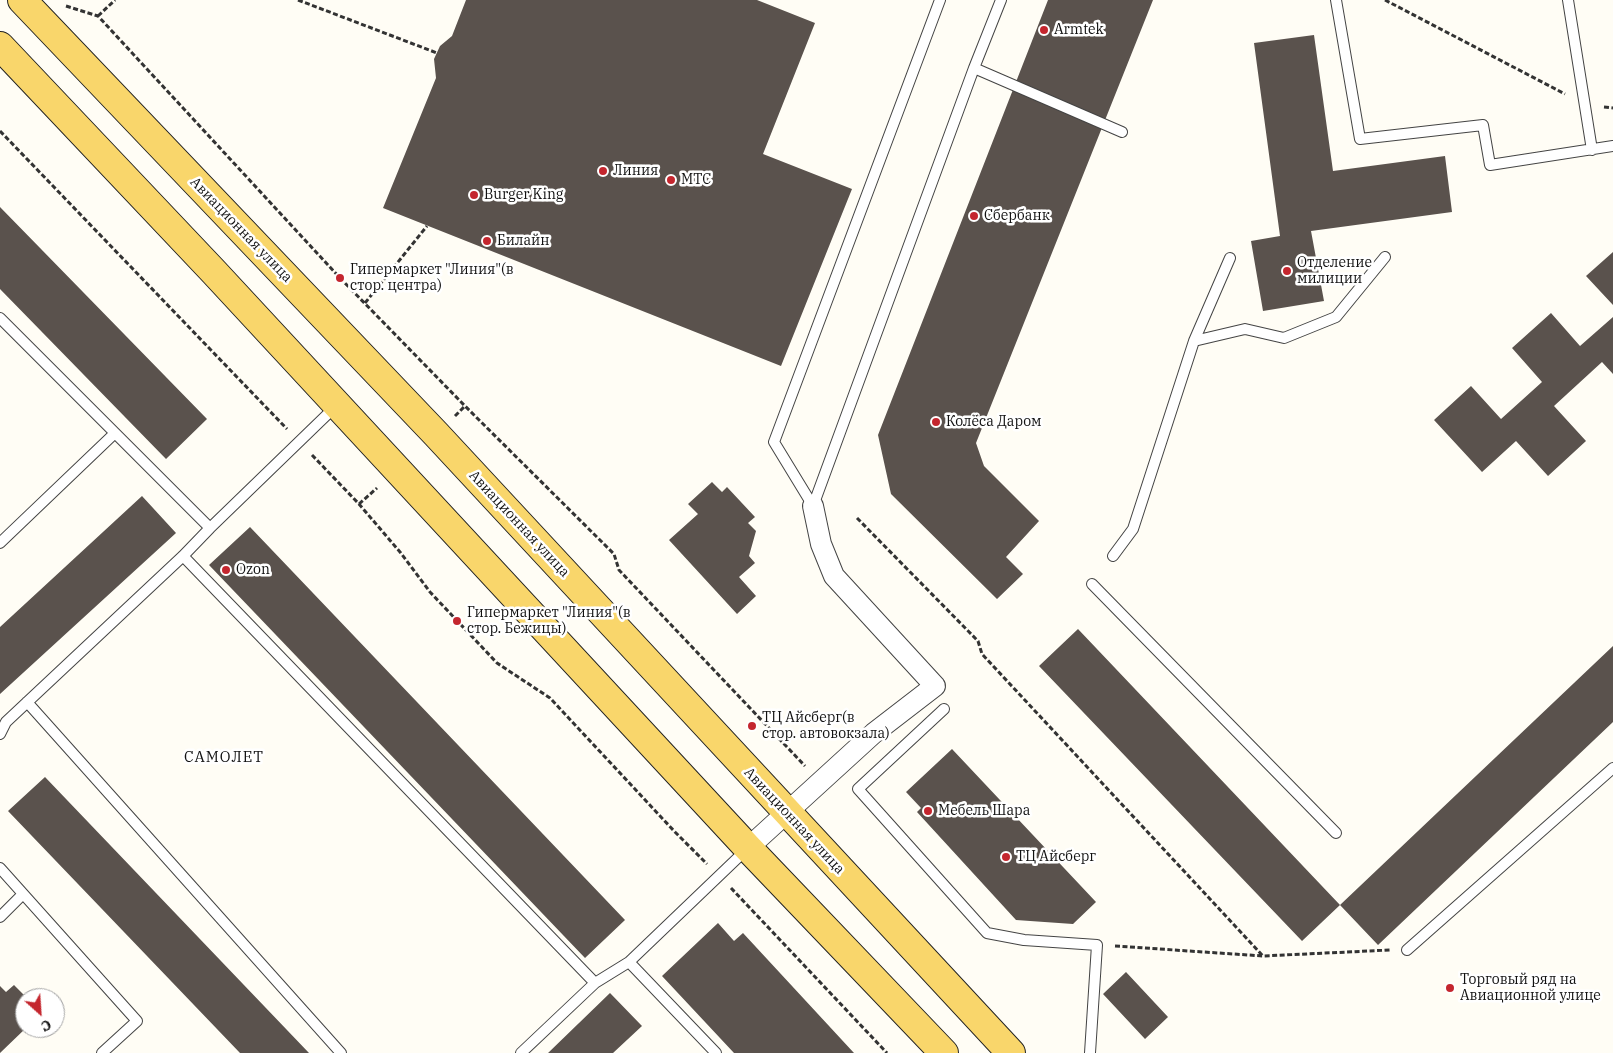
<!DOCTYPE html>
<meta charset="utf-8">
<style>
body{margin:0}
#map{position:relative;width:1613px;height:1053px;overflow:hidden;background:#fffdf5;font-family:"IBM Plex Serif",serif}
canvas{display:block}
.north{position:absolute;left:15px;top:988px;width:50px;height:50px;box-sizing:border-box;background:#fff;border:1px solid #a0a0a0;border-radius:50%;rotate:154deg;font-size:14px;font-weight:700;line-height:20px;text-align:center;color:#111}
.north::after{content:'';display:block;margin:auto;width:18px;height:22px;background:#c4262e;clip-path:polygon(50% 0,100% 100%,50% 72%,0 100%)}
</style>
<div id="map">
<canvas width="1613" height="1053"></canvas>
<div class="north">С</div>
</div>
<script>
const g = document.querySelector('canvas').getContext('2d');
g.lineJoin = 'round';
function fill(path, color) {
  g.fillStyle = color;
  g.fill(path, 'evenodd');
}
function trace(path, color, width, dash) {
  g.strokeStyle = color;
  g.lineWidth = width;
  g.lineCap = dash ? 'butt' : 'round';
  g.setLineDash(dash || []);
  g.stroke(path);
}
function drawText(font, color, halo, rows, align = 'center') {
  g.font = font + ' "IBM Plex Serif",serif';
  g.lineWidth = 5;
  g.setLineDash([]);
  g.textBaseline = 'middle';
  g.strokeStyle = halo;
  g.fillStyle = color;
  for (const [text, x, y, turn = 0] of rows) {
    g.save();
    g.translate(x, y);
    g.rotate((+turn || 0) * Math.PI / 180);
    g.textAlign = isNaN(turn) ? turn : align;
    if (halo) g.strokeText(text, 0, 0);
    g.fillText(text, 0, 0);
    g.restore();
  }
}
fill(new Path2D(`
 M466 0H757L815 23 763 154 852 189 781 366 383 208 436 78 434 59 440 46 452 36Z
 M1048 0H1153L976 443 984 466 1039 521 1006 557 1023 574 997 599 891 494 878 435Z
 M1314 35 1333 171 1445 156 1452 212 1311 231 1324 301 1263 311 1251 241 1280 236 1254 43Z
 M0 207 207 419 166 459 0 289Z
 M1613 252V305L1586 276Z
 M1551 313 1580 346 1613 317V374L1602 362 1554 406 1586 441 1548 476 1516 441 1482 472 1434 420 1471 386 1501 419 1542 382 1512 348Z
 M712 482 722 492 727 487 755 517 748 523 756 531 749 556 755 563 739 577 756 596 737 614 669 540 698 514 688 504Z
 M142 496 176 533 0 694V627Z
 M250 527 625 920 585 958 209 565Z
 M1078 629 1340 905 1613 646V722L1378 945 1340 905 1302 941 1039 666Z
 M952 749 1096 902 1073 924 1016 920 917 812 921 808 906 792Z
 M45 777 309 1053H240L8 811Z
 M718 923 734 941 743 933 854 1053H734L662 976Z
 M1126 972 1168 1017 1145 1039 1103 994Z
 M14 985 27 998H25V1028H26L0 1053V986L6 992Z
 M610 993 642 1026 613 1053H548Z`), '#5a524d');
const lane = new Path2D(`
 M940 0 774 442 813 506 974 68 1001 0
 M1336 0 1360 139 1483 125 1490 165 1613 146
 M1568 0 1592 150
 M974 68 1122 132
 M0 318 210 528
 M1194 341 1230 258
 M0 543 115 433
 M183 556 595 983
 M1113 556 1133 529 1194 341 1245 329 1284 338 1336 317 1385 257
 M1092 584 1336 833
 M27 702 341 1053
 M944 709 858 789 987 933 1024 940 1097 945 1090 1053
 M0 734 6 722 183 556 210 528 336 406
 M0 868 137 1021 102 1053
 M0 917 22 895
 M1407 950 1613 768
 M521 1053 595 983 629 962
 M716 1053 629 962 747 849`);
const street = new Path2D(`
 M748 848 874 733 935 686 834 576 821 544 813 506`);
const primary = new Path2D(`
 M22 0 436 434 1011 1053
 M0 46 214 272 748 848 944 1053`);
trace(lane, '#444', 12);
trace(street, '#444', 22);
trace(primary, '#222', 30);
trace(new Path2D(`
 M298 0 437 53
 M1385 0 1565 94
 M66 6 98 16 340 278 465 406 614 554 619 570 805 766
 M98 16 115 0
 M1604 107 1613 108
 M0 131 287 429
 M365 303 427 226
 M455 416 465 406
 M312 455 359 504 400 552 430 592 497 663 550 698 675 832 707 864
 M359 504 377 488
 M857 518 978 641 982 654 1263 956
 M731 888 887 1053
 M1115 946 1263 956 1390 950`), '#333', 3, [5, 2.5]);
trace(lane, '#fff', 10);
trace(street, '#fff', 20);
trace(primary, '#f9d66b', 28);
for (const [x, y, r, color] of [
 [1044,30,5,"#c4262e"],
 [603,171,5,"#c4262e"],
 [671,180,5,"#c4262e"],
 [474,195,5,"#c4262e"],
 [974,216,5,"#c4262e"],
 [487,241,5,"#c4262e"],
 [1287,271,5,"#c4262e"],
 [340,278,5,"#c4262e"],
 [936,422,5,"#c4262e"],
 [226,570,5,"#c4262e"],
 [457,621,5,"#c4262e"],
 [752,726,5,"#c4262e"],
 [928,811,5,"#c4262e"],
 [1006,857,5,"#c4262e"],
 [1450,988,5,"#c4262e"]
]) {
  const dot = new Path2D();
  dot.arc(x, y, r, 0, 2 * Math.PI);
  g.fillStyle = color;
  g.fill(dot);
  trace(dot, '#fff', 2);
}
drawText('14px', '#111', '#fff', [
 ["Armtek",1054,30],
 ["Линия",613,171],
 ["МТС",681,180],
 ["Burger King",484,195],
 ["Сбербанк",984,216],
 ["Билайн",497,241],
 ["Отделение",1297,263],
 ["милиции",1297,279],
 ["Гипермаркет \"Линия\"(в",350,270],
 ["стор. центра)",350,286],
 ["Колёса Даром",946,422],
 ["Ozon",236,570],
 ["Гипермаркет \"Линия\"(в",467,613],
 ["стор. Бежицы)",467,629],
 ["ТЦ Айсберг(в",762,718],
 ["стор. автовокзала)",762,734],
 ["Мебель Шара",938,811],
 ["ТЦ Айсберг",1016,857],
 ["Торговый ряд на",1460,980],
 ["Авиационной улице",1460,996]
], 'left');
drawText('14px', '#111', '#fff', [
 ["Авиационная улица",241,230,46],
 ["Авиационная улица",519,524,47],
 ["Авиационная улица",794,821,47]
]);
g.letterSpacing = '1px';
drawText('15px', '#111', '#fff', [
 ["САМОЛЕТ",224,758]
]);
g.letterSpacing = '0px';
</script>
